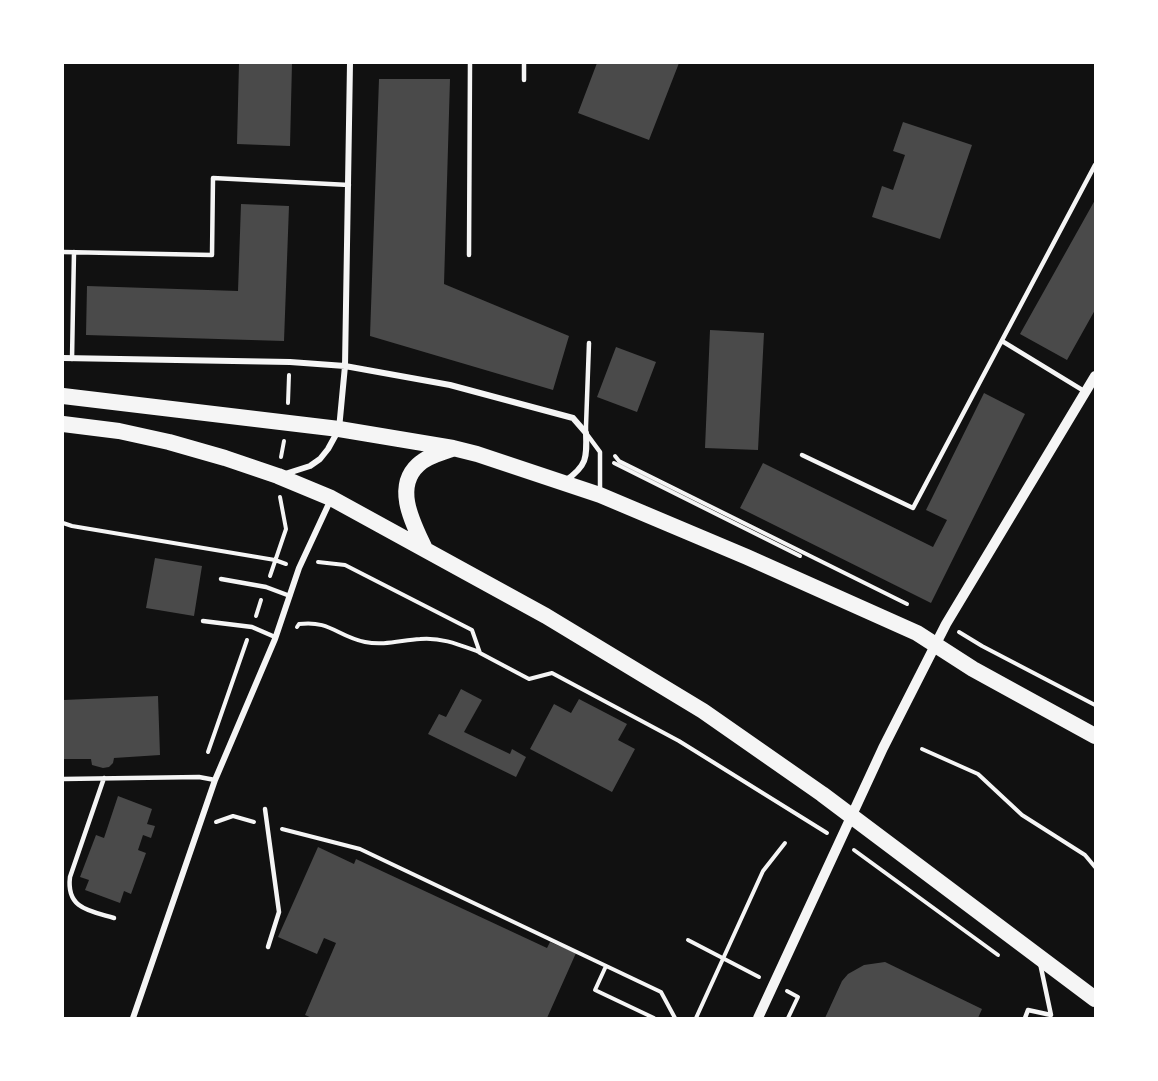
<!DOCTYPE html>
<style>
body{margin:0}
#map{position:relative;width:1158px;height:1081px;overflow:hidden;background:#111;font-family:"Fira Sans",sans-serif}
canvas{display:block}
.frame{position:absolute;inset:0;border:64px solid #fff;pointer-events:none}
</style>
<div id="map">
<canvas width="1158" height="1081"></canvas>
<div class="frame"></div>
</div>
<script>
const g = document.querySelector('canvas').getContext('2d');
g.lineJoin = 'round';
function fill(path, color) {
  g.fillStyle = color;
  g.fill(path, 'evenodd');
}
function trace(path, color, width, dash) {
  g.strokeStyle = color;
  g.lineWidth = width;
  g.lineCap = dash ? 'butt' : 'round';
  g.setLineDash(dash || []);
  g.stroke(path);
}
fill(new Path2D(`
 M239 63H292L290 146 237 144Z
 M597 63H679L649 140 578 113Z
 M379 79H450L444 284 569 336 553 390 370 336Z
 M903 122 972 145 940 239 872 217 882 186 893 190 905 155 893 151Z
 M1095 200V310L1067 360 1020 334Z
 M241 204 289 206 284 341 86 335 87 286 238 291Z
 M710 330 764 333 758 450 705 448Z
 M616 347 656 362 637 412 597 397Z
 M984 393 1025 414 931 603 740 508 763 463 933 547 947 520 926 510Z
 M155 558 202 566 194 616 146 608Z
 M461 689 482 700 464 732 510 754 512 749 526 757 516 777 428 734 439 714 446 717Z
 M158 696 160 755 114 758 113 763 109 767 103 768 92 765 91 759H63V700Z
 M579 699 627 724 618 740 635 749 612 792 530 749 554 704 571 713Z
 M118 796 152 809 147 824 155 826 151 838 143 835 138 850 146 853 131 894 124 891 120 903 85 890 89 880 80 877 96 835 104 838Z
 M318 847 354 864 356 859 547 948 550 942 576 953 547 1018H312L305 1015 336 943 324 938 317 954 278 937Z
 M885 962 982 1009 978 1018H825L842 981 848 974 864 965Z`), '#4a4a4a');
trace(new Path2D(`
 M288 403 289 375
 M615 456 619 461 907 604
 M281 457 284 441
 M614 463 800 556
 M63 523 72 526 275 560 286 564
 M318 562 345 565 472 630 480 653 529 679 552 673 679 741 827 833
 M270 576 286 529 280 497
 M256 616 261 600
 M297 627 299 624C330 620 337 636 365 642 384 646 402 640 420 639 442 637 460 645 479 652
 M959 632 982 646 1095 705
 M922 749 978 774 1022 815 1085 855 1095 867
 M208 752 247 640
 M216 822 233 816 254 822
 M282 829 360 849 661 992 675 1018
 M854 850 998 955
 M688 940 759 977
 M606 966 595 990 654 1018
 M787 991 798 997 788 1018
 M696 1018 763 871 785 843`), '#f5f5f5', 4);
trace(new Path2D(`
 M524 80V63
 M63 252 212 255 213 178 349 185
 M469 255 470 63
 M1002 341 1084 391
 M589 343 586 426V433L600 452V492
 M72 359 74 252
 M802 455 913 508 1095 165
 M221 579 266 587 290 596
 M203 621 252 627 275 637
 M104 778 70 877C66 909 90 911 114 918
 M63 779 199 777 215 780
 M265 809 279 912 268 947
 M1025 1018 1028 1010 1051 1015 1040 963`), '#f5f5f5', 4.5);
trace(new Path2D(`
 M63 358 290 362 345 366 450 385 573 418 586 433C587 458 587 466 565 481
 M285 474 310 466 320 459 328 449 339 429 345 366 350 63
 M133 1018 215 780 275 639 299 568 331 499`), '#f5f5f5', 6);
trace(new Path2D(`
 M758 1018 883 748 946 624 1095 376`), '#f5f5f5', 10);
trace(new Path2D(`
 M63 396 339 429 453 448 477 454 600 495 747 557 917 633 973 669 1095 736
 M63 424 119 431 169 442 225 458 278 476 331 498 546 616 703 711 822 794 1095 999
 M425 549C414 525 393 488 418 465 427 456 441 453 452 449`), '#f5f5f5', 16);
</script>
